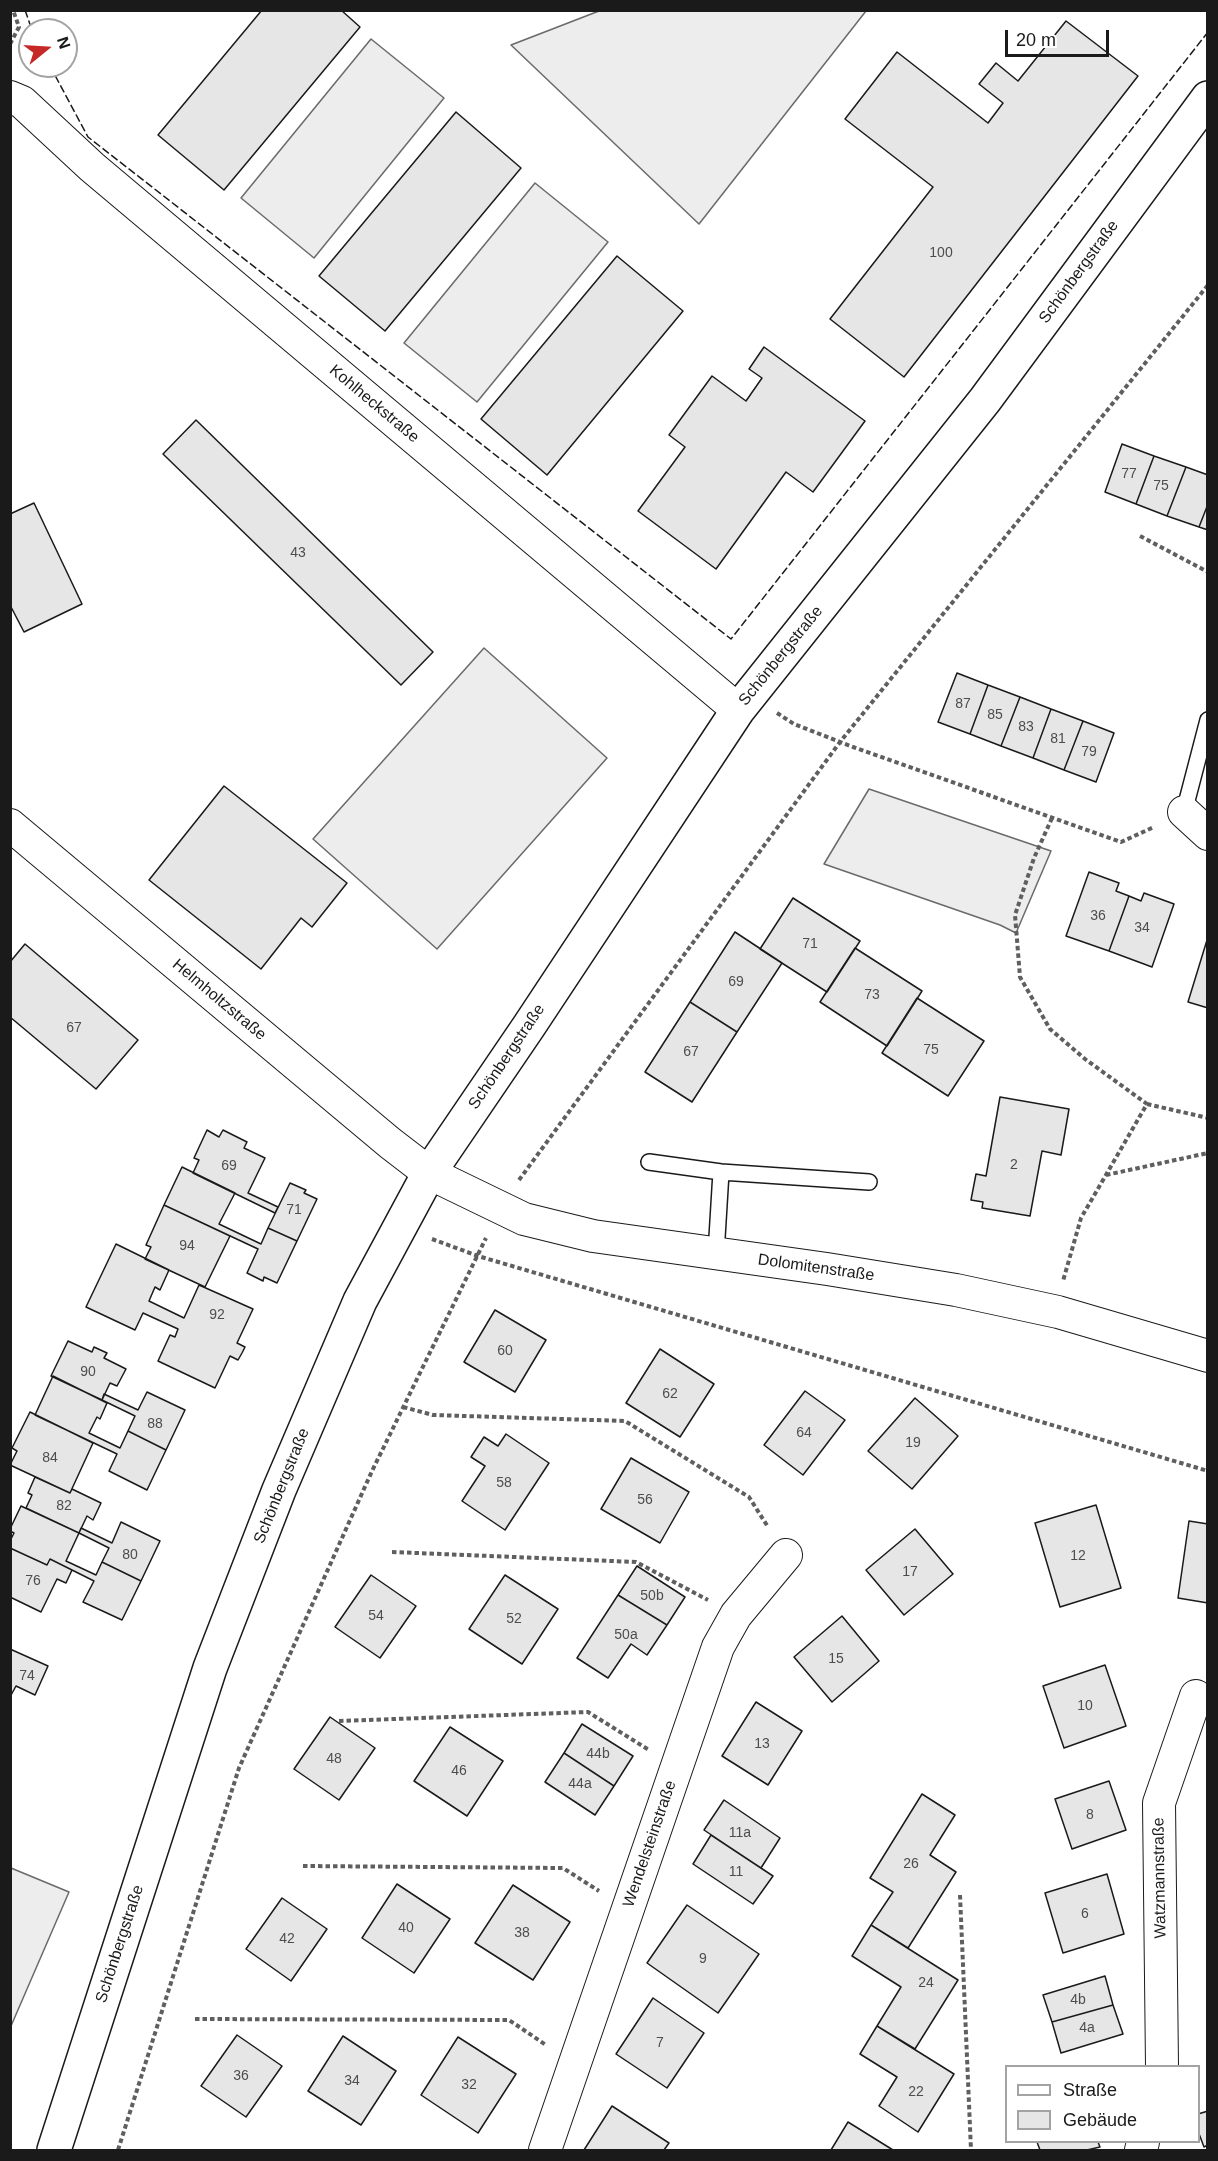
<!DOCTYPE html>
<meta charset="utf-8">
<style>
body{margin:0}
#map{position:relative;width:1218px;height:2161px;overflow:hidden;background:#fff;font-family:Arial,sans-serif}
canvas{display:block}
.frame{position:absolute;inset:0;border:12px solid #1a1a1a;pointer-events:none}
.legend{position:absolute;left:1005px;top:2065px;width:195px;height:78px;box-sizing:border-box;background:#fff;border:2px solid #a3a3a3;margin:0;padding:8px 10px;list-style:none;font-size:18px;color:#1a1a1a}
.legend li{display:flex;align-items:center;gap:12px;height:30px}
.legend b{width:30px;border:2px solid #a3a3a3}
.north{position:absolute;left:18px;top:18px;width:60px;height:60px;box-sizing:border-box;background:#fff;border:2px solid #a3a3a3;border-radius:50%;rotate:72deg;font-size:16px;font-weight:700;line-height:24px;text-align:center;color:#1a1a1a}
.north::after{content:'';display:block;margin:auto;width:21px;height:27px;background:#c62828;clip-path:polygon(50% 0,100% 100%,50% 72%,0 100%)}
.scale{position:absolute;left:1005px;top:30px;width:104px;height:27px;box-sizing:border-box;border:3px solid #1a1a1a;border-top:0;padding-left:8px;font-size:18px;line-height:21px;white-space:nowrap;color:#1a1a1a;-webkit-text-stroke:4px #fff;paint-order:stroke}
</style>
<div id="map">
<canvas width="1218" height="2161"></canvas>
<div class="frame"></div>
<ul class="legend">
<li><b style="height:8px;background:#fff"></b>Straße</li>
<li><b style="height:16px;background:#e6e6e6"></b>Gebäude</li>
</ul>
<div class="north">N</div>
<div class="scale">20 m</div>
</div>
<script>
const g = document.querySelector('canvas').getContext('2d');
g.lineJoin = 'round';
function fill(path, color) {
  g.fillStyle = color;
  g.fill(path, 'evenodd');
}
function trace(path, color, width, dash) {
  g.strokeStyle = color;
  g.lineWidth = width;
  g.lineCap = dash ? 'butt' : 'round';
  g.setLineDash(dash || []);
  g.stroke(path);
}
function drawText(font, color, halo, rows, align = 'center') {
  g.font = font + ' Arial,sans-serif';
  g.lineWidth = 4.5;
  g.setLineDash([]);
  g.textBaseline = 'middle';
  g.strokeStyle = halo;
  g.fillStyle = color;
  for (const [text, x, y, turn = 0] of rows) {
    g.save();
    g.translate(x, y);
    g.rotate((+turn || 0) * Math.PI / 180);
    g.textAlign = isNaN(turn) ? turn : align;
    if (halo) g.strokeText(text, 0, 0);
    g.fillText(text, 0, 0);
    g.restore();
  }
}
const built = new Path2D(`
 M599 11V10L866 11 699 224 511 45Z
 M371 39 444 98 314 258 241 198Z
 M535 183 608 242 477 402 404 343Z
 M484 648 607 758 437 949 313 839Z
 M869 789 1051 851 1016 933 1000 925 824 864Z
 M11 1868 69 1892 11 2026Z`);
fill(built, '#ededed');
trace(built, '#6a6a6a', 1.5);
const building = new Path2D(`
 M262 10H341L360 27 224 190 158 135Z
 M1066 21 1138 76 904 377 830 319 933 187 845 119 897 52 988 123 1003 103 979 84 996 63 1018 81Z
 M456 112 521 168 385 331 319 276Z
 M617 256 683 311 547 475 481 419Z
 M764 347 865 421 813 492 786 472 716 569 638 511 685 447 669 435 712 376 746 401 762 378 749 369Z
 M196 420 433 652 401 685 163 454Z
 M1122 444 1154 456 1136 504 1105 492Z
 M1154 456 1186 467 1167 516 1136 504Z
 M1186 467 1208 475V504L1199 527 1167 516Z
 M34 503 82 604 24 632 10 605V514Z
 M1208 504V530L1199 527Z
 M957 673 988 685 970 734 938 722Z
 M988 685 1020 697 1001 746 970 734Z
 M1020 697 1051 709 1033 758 1001 746Z
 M1051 709 1083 721 1064 770 1033 758Z
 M1083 721 1114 733 1096 782 1064 770Z
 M224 786 347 883 312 927 301 918 261 969 149 880Z
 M1089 872 1119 883 1116 891 1129 896 1109 951 1066 936Z
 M1144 893 1174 904 1152 967 1109 951 1129 896 1141 901Z
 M793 898 860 941 827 992 760 949Z
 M735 932 782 963 737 1032 690 1002Z
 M1207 940 1208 941V1008L1188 1002Z
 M25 944 138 1040 96 1089 10 1017V962Z
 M855 948 922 991 887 1046 820 1002Z
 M917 998 984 1041 948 1096 882 1053Z
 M690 1002 737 1032 692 1102 645 1072Z
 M1000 1097 1069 1109 1061 1155 1042 1151 1030 1216 982 1208 983 1202 971 1200 976 1174 986 1176Z
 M207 1130 219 1137 223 1130 247 1142 244 1148 265 1158 248 1193 278 1207 275 1213 193 1173 199 1160 194 1158Z
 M182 1167 235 1193 219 1224 261 1244 268 1228 297 1241 277 1283 264 1277 263 1281 247 1273 258 1249 164 1205Z
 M290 1183 306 1190 304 1193 317 1199 297 1241 268 1228Z
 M164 1205 230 1236 205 1287 145 1259 151 1247 146 1245Z
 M116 1244 169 1270 160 1290 155 1287 149 1301 184 1318 199 1285 253 1309 237 1343 245 1347 242 1353 238 1360 230 1356 215 1388 158 1361 170 1335 175 1337 178 1329 143 1313 135 1330 86 1307Z
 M495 1310 546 1340 515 1392 464 1362Z
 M68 1341 92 1352 94 1347 107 1353 104 1358 126 1369 117 1386 110 1383 102 1400 51 1376Z
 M660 1349 714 1384 680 1437 626 1403Z
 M53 1376 107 1403 100 1419 97 1417 89 1433 120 1448 128 1431 166 1450 147 1490 109 1471 117 1454 35 1415Z
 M805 1391 845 1420 803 1475 764 1445Z
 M147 1392 185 1410 166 1450 128 1431 135 1416 102 1400 104 1394 138 1410Z
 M915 1398 958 1436 912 1489 868 1451Z
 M30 1412 93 1443 70 1493 10 1465 17 1451 12 1448Z
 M506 1434 549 1463 505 1530 462 1501 485 1466 471 1457 484 1437 498 1446Z
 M631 1458 689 1492 660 1543 601 1509Z
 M35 1477 70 1493 72 1489 101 1503 93 1520 87 1516 79 1533 26 1508 32 1495 28 1493Z
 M1096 1505 1121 1588 1060 1607 1035 1523Z
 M21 1506 79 1533 66 1561 96 1575 102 1562 141 1581 122 1620 83 1602 94 1581 50 1559 47 1565 10 1548V1541L14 1533 10 1531V1529Z
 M1189 1521 1208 1524V1603L1178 1598Z
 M121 1522 160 1541 141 1581 102 1562 109 1548 79 1533 81 1528 112 1543Z
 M915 1529 953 1574 904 1615 866 1570Z
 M10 1548 47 1565 50 1559 72 1570 66 1583 57 1579 41 1612 10 1597Z
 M637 1566 685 1597 667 1625 618 1595Z
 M371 1575 416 1606 380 1658 335 1627Z
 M505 1575 558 1609 522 1664 469 1629Z
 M618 1595 667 1625 647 1655 631 1644 608 1678 577 1658Z
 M842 1616 879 1661 832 1702 794 1657Z
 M10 1649 48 1666 35 1695 16 1686 10 1697Z
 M1105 1665 1126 1726 1064 1748 1043 1686Z
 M756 1702 802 1731 768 1785 722 1756Z
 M330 1717 375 1748 339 1800 294 1769Z
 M582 1724 633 1756 614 1786 564 1753Z
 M450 1727 503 1761 467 1816 414 1781Z
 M564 1753 614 1786 595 1815 545 1782Z
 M1109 1781 1126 1830 1072 1849 1055 1799Z
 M922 1794 955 1815 930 1855 956 1872 908 1948 871 1925 893 1892 870 1878Z
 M724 1800 780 1838 761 1868 704 1830Z
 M711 1835 773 1876 753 1904 693 1864Z
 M1107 1874 1124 1934 1063 1953 1045 1893Z
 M397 1884 450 1919 414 1973 362 1938Z
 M513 1885 570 1922 533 1980 475 1943Z
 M282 1898 327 1929 291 1981 246 1949Z
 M687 1905 759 1954 718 2013 647 1963Z
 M871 1925 958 1980 915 2049 877 2026 901 1987 852 1956Z
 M1105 1976 1113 2005 1052 2022 1043 1995Z
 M653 1998 704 2033 667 2088 616 2054Z
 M1113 2005 1123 2034 1061 2053 1052 2022Z
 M877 2026 954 2074 918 2132 879 2106 897 2077 860 2054Z
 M237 2035 282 2066 246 2117 201 2086Z
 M343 2036 396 2071 361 2125 308 2091Z
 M458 2037 516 2074 478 2133 421 2095Z
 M612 2106 669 2143 664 2150H584Z
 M1208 2111V2145L1204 2147 1198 2131V2114Z
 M848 2122 893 2150H831Z
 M1037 2142H1098L1100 2147 1087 2150H1040Z`);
fill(building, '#e6e6e6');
trace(building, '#1a1a1a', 1.5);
const lane = new Path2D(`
 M1184 812 1208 720
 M649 1162 721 1172 869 1182
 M716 1254 721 1172`);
const street = new Path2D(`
 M10 97 22 102 92 167 738 710
 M1184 812 1208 834
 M10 825 390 1143 429 1173 524 1219 593 1236 827 1269 956 1290 1058 1312 1208 1356
 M1162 2066 1159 1803 1196 1696
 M545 2150 718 1647 736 1615 786 1555
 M1141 2150 1143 2142`);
const secondary = new Path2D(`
 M54 2150 210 1668 279 1490 360 1301 429 1173 529 1026 738 710 985 400 1208 98`);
trace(lane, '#1a1a1a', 18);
trace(street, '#1a1a1a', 34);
trace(secondary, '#1a1a1a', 36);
trace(new Path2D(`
 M10 44 19 27 13 10
 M1140 536 1208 572
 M777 713 794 724 853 747 1121 842 1154 827
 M1052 818 1034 858 1015 915 1020 977 1050 1029 1085 1059 1147 1104 1081 1218 1063 1281
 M1147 1104 1208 1118
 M1106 1175 1208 1153
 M519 1180 840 742 1208 285
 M432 1239 478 1256 1208 1471
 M403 1407 433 1415 625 1421 749 1497 768 1527
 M392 1552 636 1562 708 1600
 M339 1721 588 1712 649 1750
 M303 1866 563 1868 599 1891
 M960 1895 971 2150
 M195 2019 509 2020 546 2045
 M118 2150 239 1768 372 1471 486 1238`), '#5f5f5f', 4, [4.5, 3]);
trace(lane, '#fff', 15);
trace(street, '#fff', 32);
trace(secondary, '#fff', 33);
trace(new Path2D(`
 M25 10 32 30
 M50 66 88 137 731 639 1208 32`), '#1a1a1a', 1.5, [8, 3]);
drawText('14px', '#4d4d4d', null, [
 ["100",941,253],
 ["77",1129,474],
 ["75",1161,486],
 ["43",298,553],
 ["87",963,704],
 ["85",995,715],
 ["83",1026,727],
 ["81",1058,739],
 ["79",1089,752],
 ["36",1098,916],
 ["34",1142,928],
 ["71",810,944],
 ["69",736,982],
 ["73",872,995],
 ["67",74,1028],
 ["75",931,1050],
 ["67",691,1052],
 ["2",1014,1165],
 ["69",229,1166],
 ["71",294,1210],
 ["94",187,1246],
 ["92",217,1315],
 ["60",505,1351],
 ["90",88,1372],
 ["62",670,1394],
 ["88",155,1424],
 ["64",804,1433],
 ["19",913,1443],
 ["84",50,1458],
 ["58",504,1483],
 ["56",645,1500],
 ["82",64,1506],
 ["80",130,1555],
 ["12",1078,1556],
 ["17",910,1572],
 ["76",33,1581],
 ["50b",652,1596],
 ["54",376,1616],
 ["52",514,1619],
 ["50a",626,1635],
 ["15",836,1659],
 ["74",27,1676],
 ["10",1085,1706],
 ["13",762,1744],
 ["44b",598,1754],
 ["48",334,1759],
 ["46",459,1771],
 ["44a",580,1784],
 ["8",1090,1815],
 ["11a",740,1833],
 ["26",911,1864],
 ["11",736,1872],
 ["6",1085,1914],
 ["40",406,1928],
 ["38",522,1933],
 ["42",287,1939],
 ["9",703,1959],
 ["24",926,1983],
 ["4b",1078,2000],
 ["4a",1087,2028],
 ["7",660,2043],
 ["36",241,2076],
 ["34",352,2081],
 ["32",469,2085],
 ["22",916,2092]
]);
drawText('16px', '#1a1a1a', '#fff', [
 ["Schönbergstraße",1079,272,-54],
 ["Kohlheckstraße",374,404,40],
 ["Schönbergstraße",781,656,-51],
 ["Helmholtzstraße",219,1000,40],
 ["Schönbergstraße",507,1057,-56],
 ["Dolomitenstraße",816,1268,8],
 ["Schönbergstraße",282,1486,-68],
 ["Wendelsteinstraße",650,1844,-71],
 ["Watzmannstraße",1160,1878,-91],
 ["Schönbergstraße",120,1944,-72]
]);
</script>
